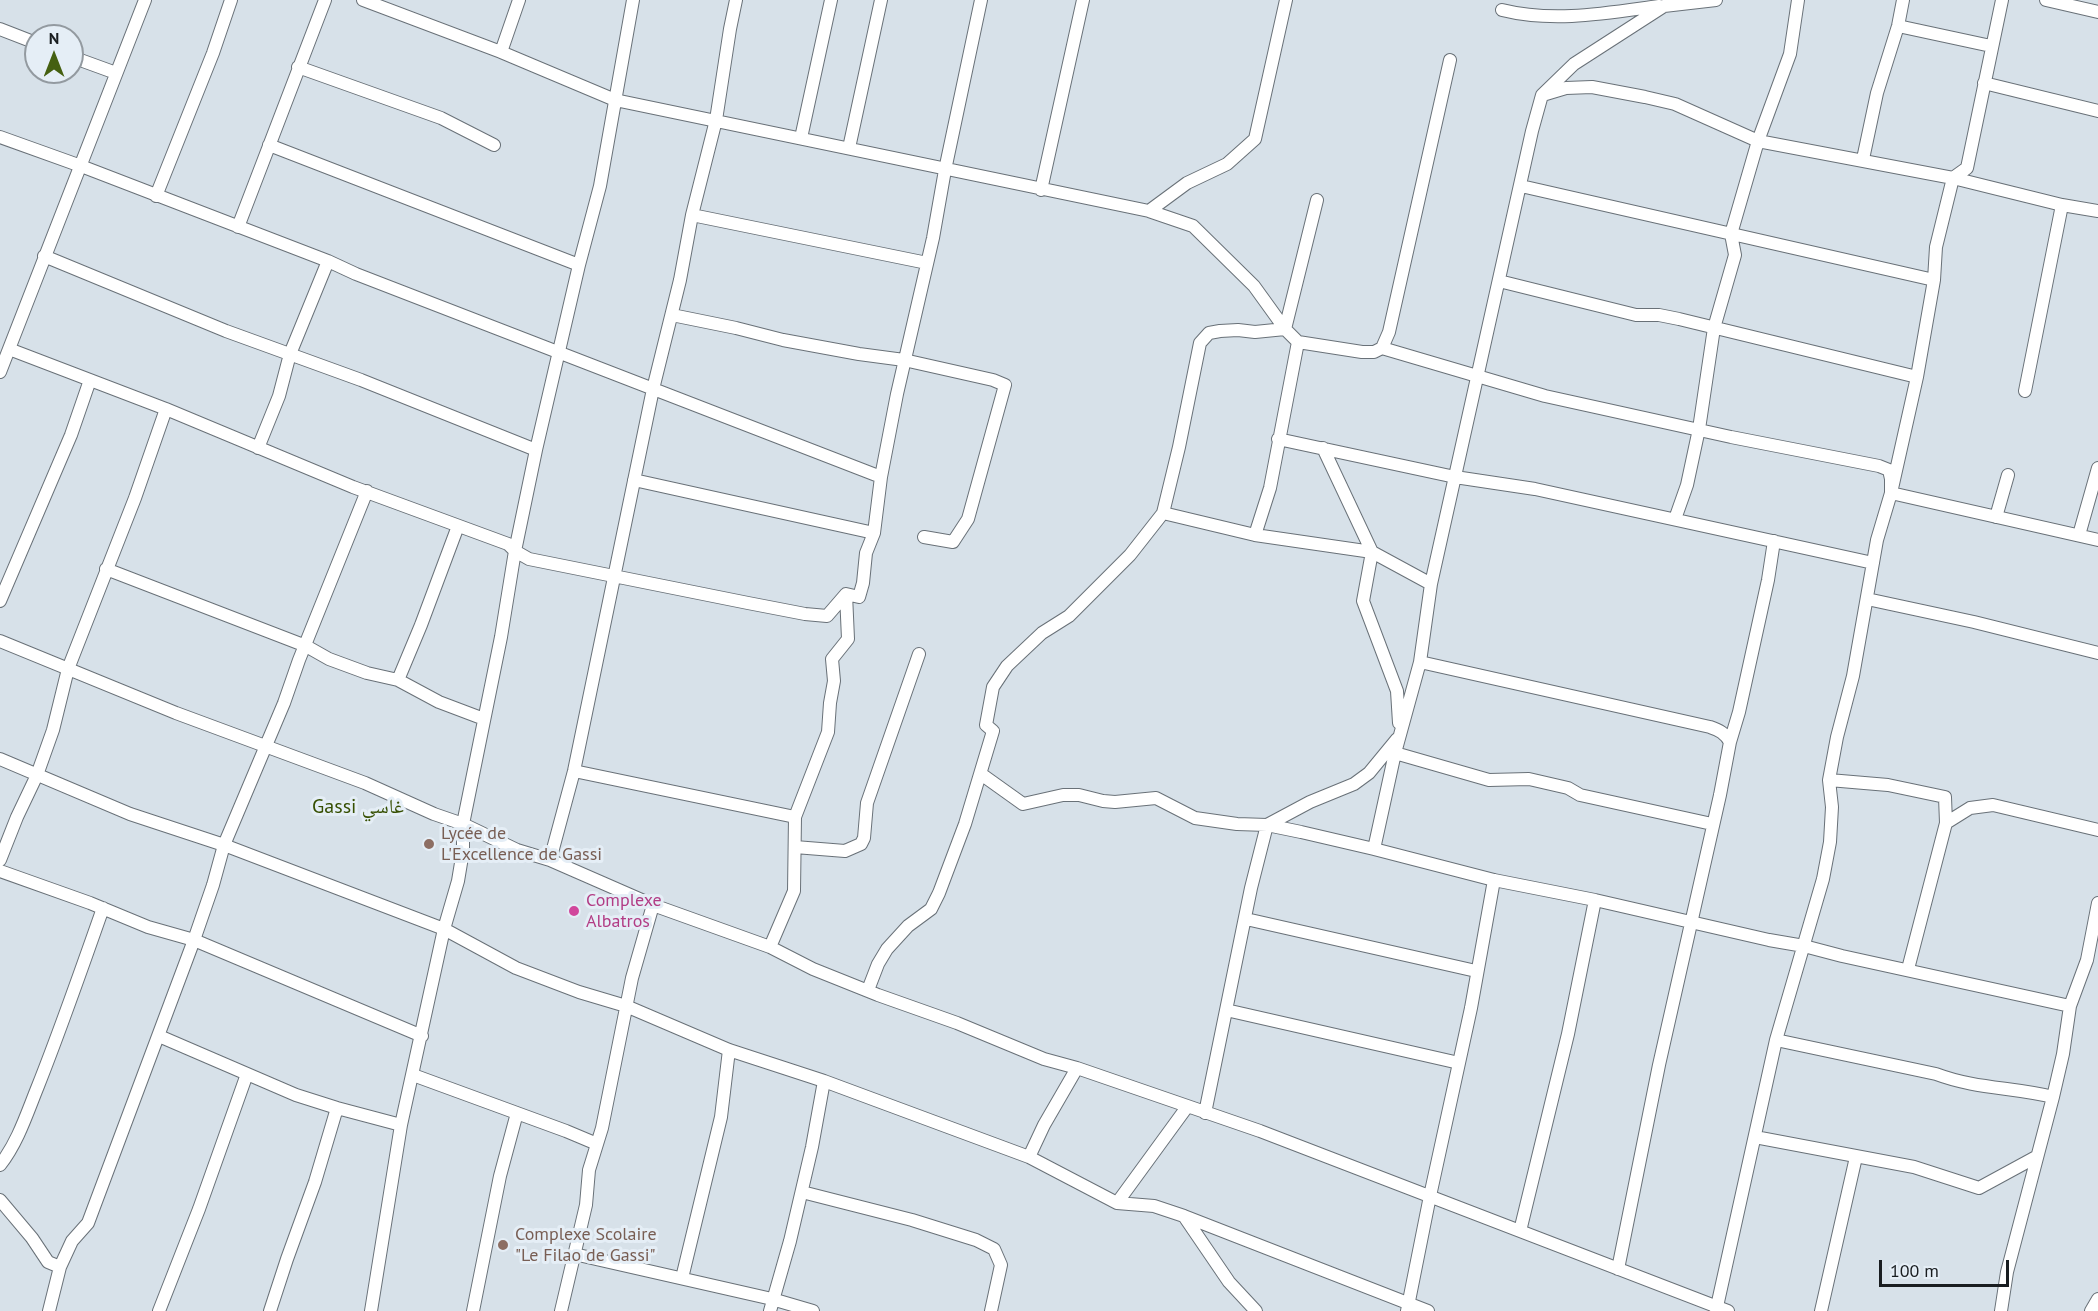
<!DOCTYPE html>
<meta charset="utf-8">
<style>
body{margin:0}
#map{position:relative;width:2098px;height:1311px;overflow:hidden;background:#d7e1e9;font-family:"PT Sans",sans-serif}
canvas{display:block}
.north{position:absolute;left:24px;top:24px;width:60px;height:60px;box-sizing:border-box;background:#e5eef6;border:2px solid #939aa0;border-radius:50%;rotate:0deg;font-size:16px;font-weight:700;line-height:24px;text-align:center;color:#191d20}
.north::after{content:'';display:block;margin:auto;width:21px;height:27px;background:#456011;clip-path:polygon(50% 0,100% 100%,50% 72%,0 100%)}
.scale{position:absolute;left:1879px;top:1260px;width:130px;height:27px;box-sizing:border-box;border:3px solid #191d20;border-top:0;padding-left:8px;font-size:18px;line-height:21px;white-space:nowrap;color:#191d20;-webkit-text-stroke:4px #e5eef6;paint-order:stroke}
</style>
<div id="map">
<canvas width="2098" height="1311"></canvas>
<div class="north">N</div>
<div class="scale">100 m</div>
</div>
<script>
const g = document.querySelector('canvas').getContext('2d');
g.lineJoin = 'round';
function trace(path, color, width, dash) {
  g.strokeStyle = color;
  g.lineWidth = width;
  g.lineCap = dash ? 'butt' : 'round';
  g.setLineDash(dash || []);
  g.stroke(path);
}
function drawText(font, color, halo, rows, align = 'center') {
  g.font = font + ' "PT Sans","Noto Naskh Arabic",sans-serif';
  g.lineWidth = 6;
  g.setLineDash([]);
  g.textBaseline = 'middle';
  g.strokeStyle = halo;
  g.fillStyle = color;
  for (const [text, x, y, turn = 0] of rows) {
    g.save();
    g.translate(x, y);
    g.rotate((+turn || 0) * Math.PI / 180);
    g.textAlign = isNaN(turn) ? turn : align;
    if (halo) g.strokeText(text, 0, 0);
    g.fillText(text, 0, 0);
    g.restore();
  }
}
const minor = new Path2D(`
 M363 0 501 52 615 100 1149 211 1193 226 1254 286 1285 329 1298 342 1362 352H1374L1382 348 1545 396 1731 437 1879 466 1889 470 1891 479V493L2098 540
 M2046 0 2098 12
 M1502 10C1554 23 1607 13 1659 6
 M1898 26 1991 46
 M0 29 36 43
 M501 52 519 0
 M72 57 116 73
 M298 67 441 118 494 145
 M1984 83 2098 111
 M1546 94 1566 88 1592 87 1645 97 1675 104 1758 141 1953 178 2062 205 2098 211
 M0 137 81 166 328 261 356 274 881 477
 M801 138 831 0
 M269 145 579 265
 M849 148 881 0
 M1863 159 1877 93 1898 26 1903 0
 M1521 186 1934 280
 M1041 190 1083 0
 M156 196 213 53 231 0
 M1149 211 1187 183 1227 164 1255 139 1286 0
 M692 215 927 263
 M238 227 325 0
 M44 256 226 331 361 380 536 450
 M1499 281 1636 315H1659L1679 319 1917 377
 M672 315 736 328 783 340 859 354 904 360 993 380 1005 385 968 519 953 542 924 537
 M1285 329 1317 200
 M1382 348 1389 332 1450 60
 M9 349 166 409 353 487 508 544 515 551 529 559 748 603 805 614 827 616 846 594 859 597 863 583 866 553 874 533 881 477 897 394 933 238 945 170 981 0
 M0 372 145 0
 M2025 391 2062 205
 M1278 439 1455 477 1535 489 1873 563
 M258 448 279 396 290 354 328 261
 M1323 448 1372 552 1363 601 1397 691 1399 723
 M634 480 874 533
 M1163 513 1255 535 1372 552 1431 584
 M1996 517 2008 475
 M1675 519 1687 485 1699 429 1714 328 1735 255 1731 234 1758 141 1790 54 1798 0
 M1255 535 1270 488 1298 342
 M2079 535 2098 468
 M106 569 306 646 329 659 367 673 398 680 439 702 484 719
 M1867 599 1974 622 2098 653
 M0 601 71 435 90 380
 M0 641 176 713 365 783 434 814 463 824 517 850 550 860 653 905 770 947 813 969 878 995 957 1023 1044 1059 1077 1068 1260 1131 1728 1311
 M1420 662 1710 727C1719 730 1725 733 1730 742L1720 795 1659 1065 1618 1269
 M398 680 421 625 458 526
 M1730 742 1739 712 1768 580 1774 541
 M1395 753 1489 780 1529 779 1568 788 1580 795 1712 824
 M0 759 130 814 224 845 444 929 516 968 579 992 626 1006 729 1050 824 1081 1029 1157 1117 1203 1154 1206 1184 1216 1229 1282 1256 1311
 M574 771 795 817
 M981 774 1023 804 1063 795H1079L1103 801 1115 802 1156 798 1195 818 1237 824 1267 825 1301 832 1374 849 1494 880 1595 900 1769 940 1804 946 1842 956 2070 1006
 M1829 780 1888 785 1945 797 1946 823 1970 808 1993 805 2098 830
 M795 847 845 851 861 844 864 838 867 803 919 654
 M1374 849 1395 753 1420 662 1431 584 1532 131 1542 95 1574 64 1664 6 1716 0
 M0 860 17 817 37 775 53 730 68 669 135 498 166 409
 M550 860 574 771 653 389 680 280 692 215 716 120 730 29 736 0
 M0 871 90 903 148 927 194 940 422 1036
 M1246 919 1476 971
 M770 947 794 891 795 817 828 732 830 703 834 681 832 659 848 639 846 594
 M1908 969 1946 823
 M868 990 878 964 887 949 908 926 931 909 939 893 965 824 993 731 986 725 993 687 1007 666 1042 633 1069 616 1130 555 1163 513 1179 447 1200 343 1209 333 1220 331 1238 330 1255 332 1285 329
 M1226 1010 1459 1063
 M159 1036 296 1095 337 1108 401 1125
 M1776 1040 1936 1074C1976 1089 2012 1087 2053 1097
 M413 1075 566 1131 597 1144
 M1205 1113 1251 888 1267 825 1310 802 1354 784 1369 773 1397 739
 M1755 1137 1914 1167 1979 1188 2036 1157
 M1029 1157 1044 1125 1077 1068
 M0 1165C18 1142 27 1113 38 1086 61 1028 82 968 103 908
 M802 1192 912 1220 976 1240 994 1249 1001 1265 991 1311
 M0 1200 32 1238 48 1262 60 1267
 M1117 1203 1187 1107
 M1184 1216 1428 1311
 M1520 1231 1568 1034 1595 900
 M574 1254 772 1299 813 1311
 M682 1278 721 1117 729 1050
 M49 1311 60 1267 72 1241 88 1223 194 940 213 885 224 845 284 703 299 660 367 491
 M159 1311 199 1209 247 1074
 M270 1311 287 1259 315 1182 337 1108
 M371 1311 401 1125 444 929 458 881 463 851V824L501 637 515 551 536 450 579 265 600 186 633 0
 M473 1311 500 1176 517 1113
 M561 1311 586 1205 589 1170 602 1128 632 978 653 905
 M770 1311 790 1241 812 1147 824 1081
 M1407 1311 1430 1196 1471 1008 1494 880
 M1716 1311 1776 1040 1823 879 1830 842 1832 807 1829 780 1837 737 1853 676 1877 540 1891 493 1917 377 1934 280 1936 247 1953 178 1967 168 2002 0
 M1821 1311 1856 1157
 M2001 1311 2007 1272 2053 1097 2063 1054 2070 1006 2087 960 2098 903
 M2091 1311 2098 1299`);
trace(minor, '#697178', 14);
trace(minor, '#fff', 12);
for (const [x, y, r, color] of [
 [429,844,6,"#8d6e63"],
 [574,911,6,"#d1479c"],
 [503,1245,6,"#8d6e63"]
]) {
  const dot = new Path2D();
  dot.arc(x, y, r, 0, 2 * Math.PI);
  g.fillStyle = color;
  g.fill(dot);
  trace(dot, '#e5eef6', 2);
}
drawText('18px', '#785e54', '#e5eef6', [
 ["Lycée de",441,834],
 ["L'Excellence de Gassi",441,855],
 ["Complexe Scolaire",515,1235],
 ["\"Le Filao de Gassi\"",515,1256]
], 'left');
drawText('18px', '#b23c85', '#e5eef6', [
 ["Complexe",586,901],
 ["Albatros",586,922]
], 'left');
drawText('20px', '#364f02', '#e5eef6', [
 ["Gassi غاسي",358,807]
]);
</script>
